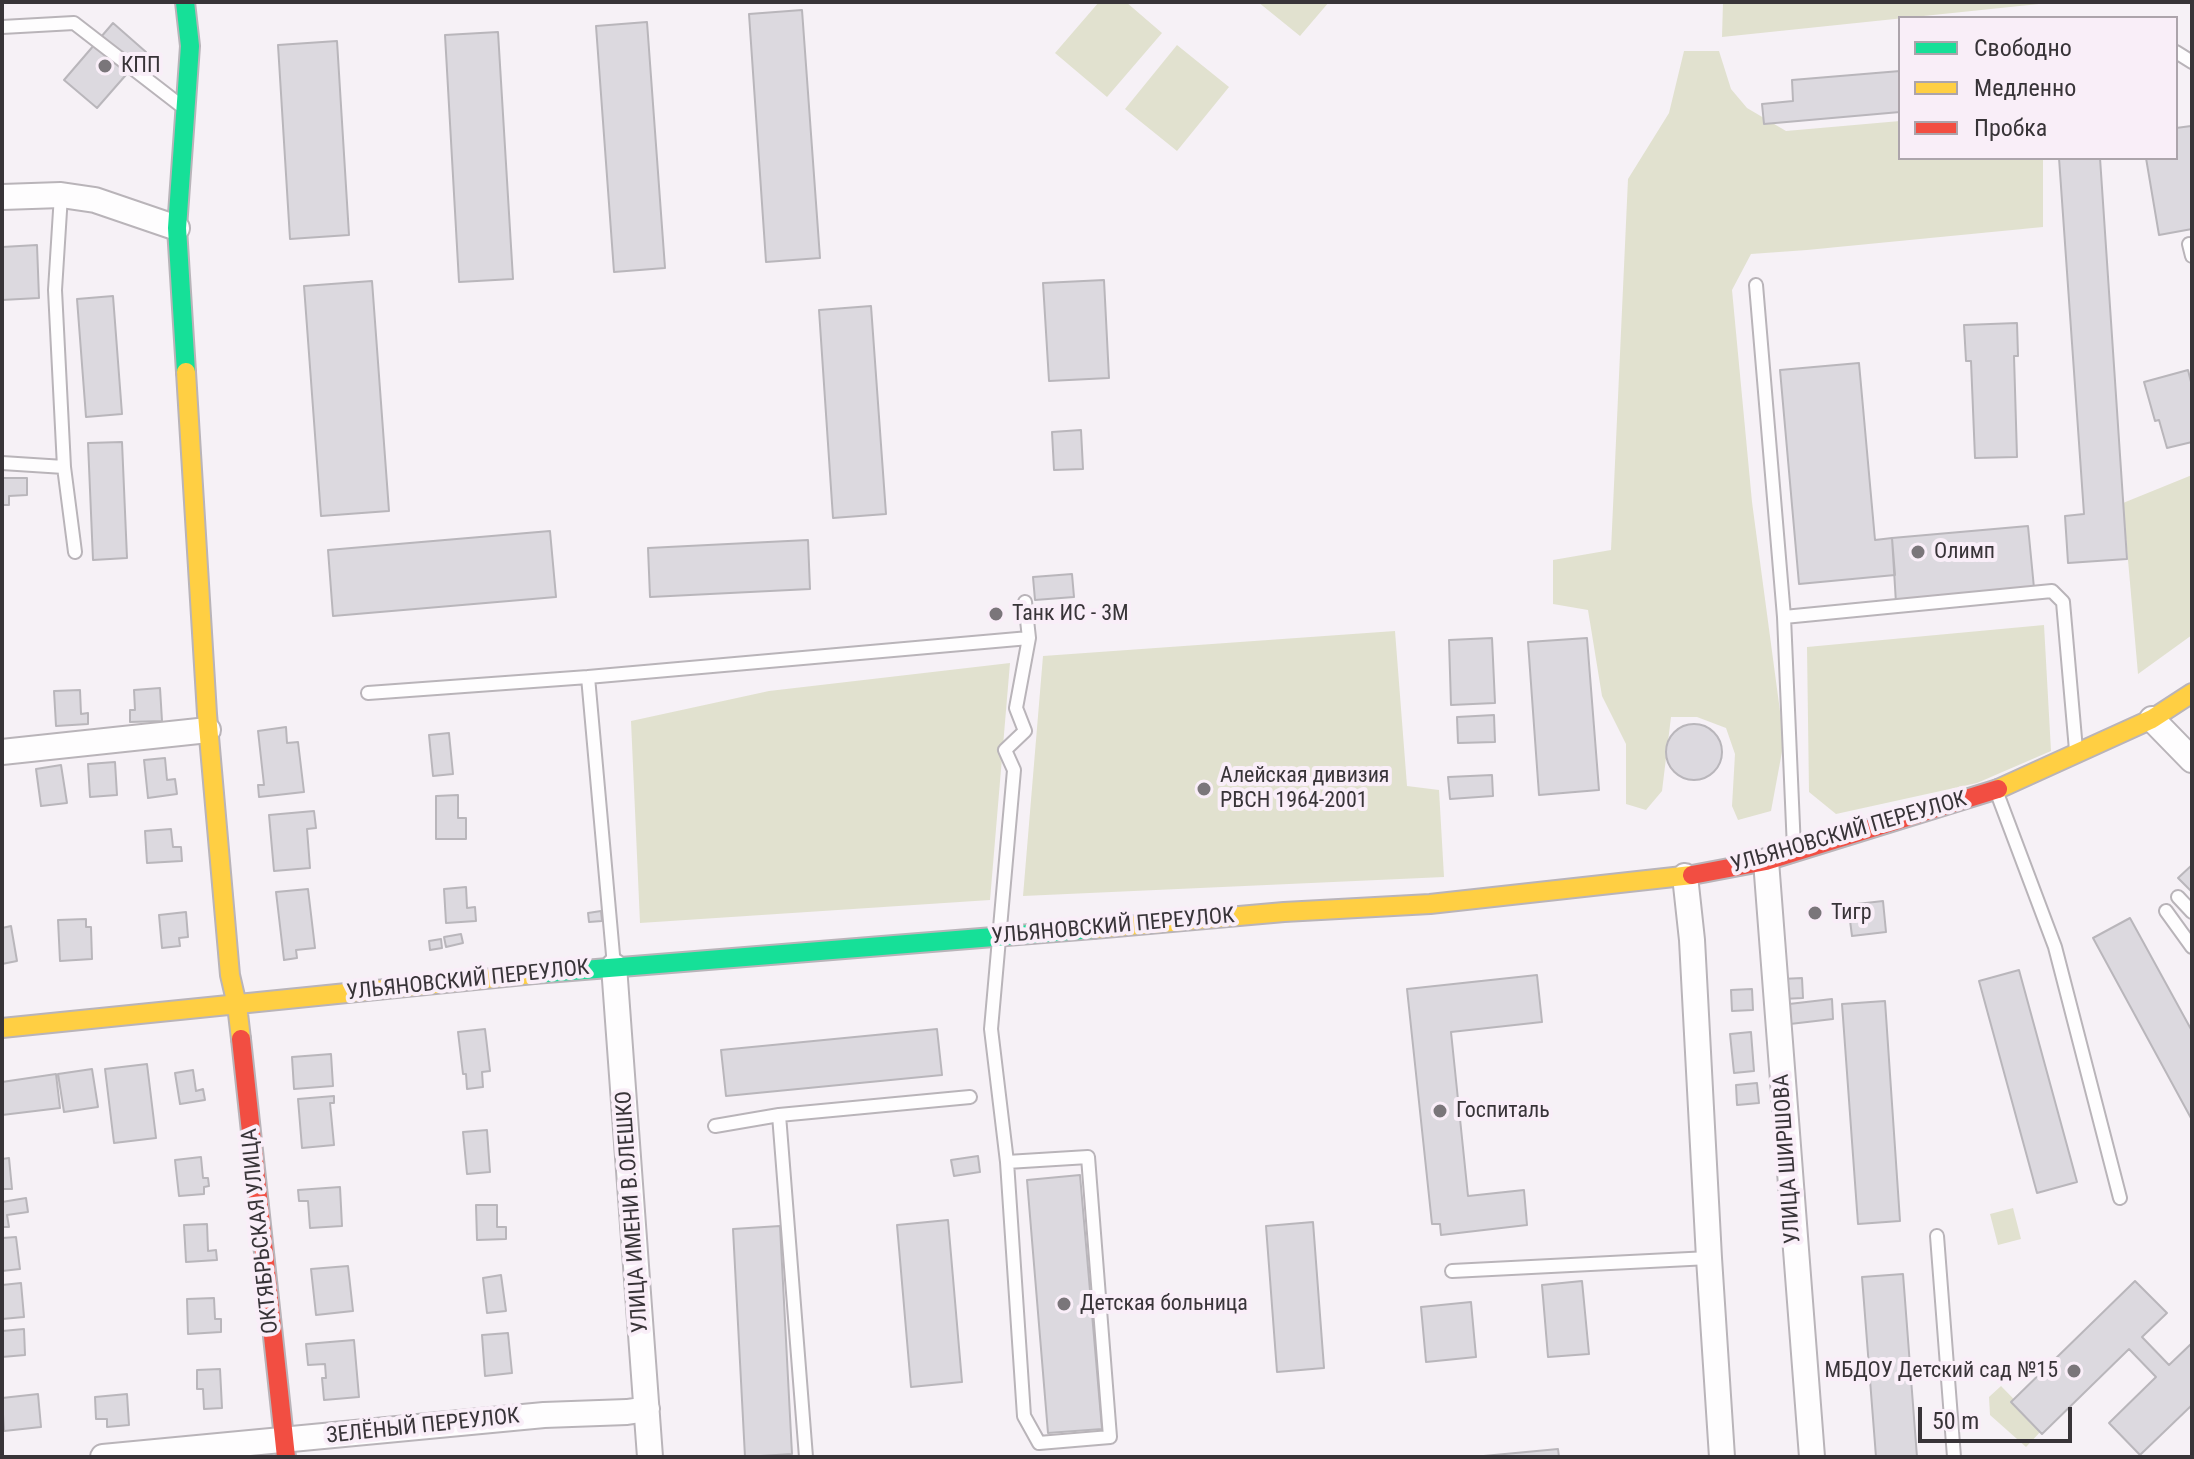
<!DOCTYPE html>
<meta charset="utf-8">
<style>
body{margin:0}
#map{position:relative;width:2194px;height:1459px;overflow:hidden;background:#f6f1f6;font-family:"Roboto Condensed",sans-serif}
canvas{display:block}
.frame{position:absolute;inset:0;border:4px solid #383438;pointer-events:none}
.legend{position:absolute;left:1898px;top:16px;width:280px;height:144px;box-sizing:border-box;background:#f9eef8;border:2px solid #aca4ab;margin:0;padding:10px 14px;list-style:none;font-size:24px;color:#383438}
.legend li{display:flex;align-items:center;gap:16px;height:40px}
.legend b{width:40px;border:2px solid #aca4ab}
.scale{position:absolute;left:1918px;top:1407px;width:154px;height:36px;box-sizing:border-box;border:4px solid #383438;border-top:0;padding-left:10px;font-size:24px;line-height:28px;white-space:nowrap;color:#383438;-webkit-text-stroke:6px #f9eef8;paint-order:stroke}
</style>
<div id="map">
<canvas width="2194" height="1459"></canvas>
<div class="frame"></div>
<ul class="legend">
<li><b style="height:10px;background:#16e098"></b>Свободно</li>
<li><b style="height:10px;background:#ffcf43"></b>Медленно</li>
<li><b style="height:10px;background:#f24e42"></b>Пробка</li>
</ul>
<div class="scale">50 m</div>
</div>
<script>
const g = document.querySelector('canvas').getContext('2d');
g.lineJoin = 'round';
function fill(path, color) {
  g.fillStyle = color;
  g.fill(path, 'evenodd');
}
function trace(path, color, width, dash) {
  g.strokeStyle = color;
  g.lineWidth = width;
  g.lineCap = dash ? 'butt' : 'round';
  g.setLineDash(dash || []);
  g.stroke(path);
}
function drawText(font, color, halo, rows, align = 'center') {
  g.font = font + ' "Roboto Condensed",sans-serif';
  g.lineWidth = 8;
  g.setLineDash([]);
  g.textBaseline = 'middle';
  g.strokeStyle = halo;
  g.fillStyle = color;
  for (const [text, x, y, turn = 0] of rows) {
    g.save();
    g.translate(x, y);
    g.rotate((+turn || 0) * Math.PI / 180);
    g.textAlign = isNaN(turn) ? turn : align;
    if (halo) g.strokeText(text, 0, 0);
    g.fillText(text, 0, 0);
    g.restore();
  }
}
fill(new Path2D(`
 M1099 2H1126L1162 33 1107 97 1055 53Z
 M1258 2H1329L1300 36Z
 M1723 2H2058L1722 37Z
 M1177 45 1229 87 1177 151 1125 109Z
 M1684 51H1719L1731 89 1747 108 1786 131 1900 121V158H2043V227L1807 250 1751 254 1732 290 1752 502 1784 741 1771 811 1738 820 1732 806 1735 754 1726 728 1697 717H1671L1662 791 1646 810 1626 804V744L1602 696 1588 610 1553 604V560L1611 550 1628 179 1669 113Z
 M2192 475V635L2138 674 2123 503Z
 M2044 625 2051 751 1977 783 1836 814 1809 792 1807 647Z
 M1395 631 1407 786 1439 790 1444 877 1023 896 1043 656Z
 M1010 663 990 900 640 923 631 721 769 691Z
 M2013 1208 2021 1239 1998 1245 1990 1214Z
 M2001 1386 2043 1429 2026 1447 1990 1415 1989 1397Z`), '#e1e1cf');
const building = new Path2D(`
 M802 10 820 258 766 262 749 14Z
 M647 22 665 268 614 272 596 26Z
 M113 23 146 52 97 108 64 80Z
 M498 32 513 279 459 282 445 35Z
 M337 41 349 235 290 239 278 45Z
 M1900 71V112L1764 124 1762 104 1793 101 1792 80Z
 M2191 126 2192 229 2159 235 2146 158H2176V128Z
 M2059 158H2100L2127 559 2068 563 2065 516 2084 514Z
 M37 245 39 298 2 300V247Z
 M1104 280 1109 378 1049 381 1043 283Z
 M372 281 389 511 321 516 304 286Z
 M113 296 122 414 86 417 77 299Z
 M871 306 886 514 833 518 819 310Z
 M2017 323 2018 356H2014L2017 457 1975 458 1971 361H1966L1964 325Z
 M1859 363 1875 540 1892 538 1895 575 1799 584 1780 370Z
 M2188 370 2192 386V442L2167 448 2159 420 2155 421 2144 382Z
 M1081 430 1083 469 1054 470 1052 432Z
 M122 442 127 558 93 560 88 443Z
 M2 478H27V495L9 496V505H2Z
 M2028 526 2034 588 1896 603 1892 538Z
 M550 531 556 597 333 616 328 550Z
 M808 540 810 589 650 597 648 548Z
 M1072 574 1074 597 1035 600 1033 577Z
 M1492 638 1495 703 1451 705 1449 640Z
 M1587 638 1599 790 1539 795 1528 642Z
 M160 688 162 721 130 722V710H135L134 690Z
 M80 690 81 714 88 713V724L56 726 54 691Z
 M1494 715 1495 742 1458 743 1457 717Z
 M1666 752a28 28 0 1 1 56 0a28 28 0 1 1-56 0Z
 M286 727 287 743 298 742 304 792 259 797 258 785H264L258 731Z
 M449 733 453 774 433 776 429 735Z
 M165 758 167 780 175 779 177 794 148 798 144 760Z
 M115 762 117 795 90 797 88 764Z
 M61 765 67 803 41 806 36 769Z
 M1492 775 1493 796 1450 799 1448 777Z
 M458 795V818H466V839H436V796Z
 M314 811 316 828 307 829 310 868 274 871 269 815Z
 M171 829 173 847H181L182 861 147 863 145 831Z
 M2192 865V892L2178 878Z
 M466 887 467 908 475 907 476 921 446 923 444 889Z
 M308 889 315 948 296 950 297 958 284 960 276 892Z
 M1883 901 1886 932 1852 936 1848 905Z
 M601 911 602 921 589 922 588 913Z
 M186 912 188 937 179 938 180 946 162 948 159 915Z
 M2130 918 2192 1031V1120L2093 938Z
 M86 919V927H91L92 959 60 961 58 920Z
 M11 926 17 961 2 964V928Z
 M461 934 463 943 446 947 444 937Z
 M441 939 442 948 430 950 429 941Z
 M2019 970 2077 1182 2037 1193 1979 981Z
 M1537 975 1542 1022 1451 1032 1468 1196 1524 1190 1527 1225 1441 1235 1440 1224H1432L1407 989Z
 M1802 978 1803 998 1782 999 1781 979Z
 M1752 989 1753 1010 1732 1011 1731 990Z
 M1832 999 1833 1019 1790 1024 1789 1004Z
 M1885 1001 1900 1221 1858 1224 1842 1004Z
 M485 1029 490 1071 482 1072 483 1087 467 1089 466 1074H463L458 1032Z
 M937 1029 942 1075 726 1096 721 1050Z
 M1751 1032 1754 1071 1734 1073 1730 1034Z
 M331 1054 333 1086 294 1089 292 1057Z
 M147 1064 156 1138 114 1143 105 1069Z
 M92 1069 98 1107 64 1112 58 1074Z
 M193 1070 196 1091 203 1089 205 1100 180 1104 175 1073Z
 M56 1074 60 1108 2 1115V1082Z
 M1757 1083 1759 1103 1737 1105 1736 1085Z
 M334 1096V1103H330L334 1145 302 1148 298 1099Z
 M487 1130 490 1172 467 1174 463 1132Z
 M978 1156 980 1172 954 1176 951 1160Z
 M201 1157 203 1178H208L209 1186 204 1187V1194L179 1196 175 1160Z
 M9 1158 12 1189H2V1159Z
 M1080 1175 1102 1429 1048 1433 1027 1180Z
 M340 1187 342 1226 310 1228 308 1201H299L298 1190Z
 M26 1198 28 1212 7 1215 9 1227H2V1202Z
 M476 1205H497V1227H506V1239L477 1240Z
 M948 1220 962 1382 911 1387 897 1225Z
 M1313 1222 1324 1368 1277 1372 1266 1226Z
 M207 1224 208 1251 216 1250 217 1260 186 1262 184 1225Z
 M780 1226 792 1454 745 1457 733 1229Z
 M16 1237 20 1269 2 1271V1238Z
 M348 1266 353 1311 316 1315 311 1269Z
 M1903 1274 1917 1457H1876L1862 1277Z
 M501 1275 506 1311 487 1313 483 1278Z
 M1582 1281 1589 1354 1548 1357 1542 1285Z
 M2135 1281 2167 1313 2142 1337 2169 1365 2192 1343V1405L2140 1455 2109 1423 2156 1377 2129 1349 2042 1434 2011 1402Z
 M21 1283 24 1317 2 1319V1285Z
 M214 1298 215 1319H221V1332L188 1334 187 1299Z
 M1471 1302 1476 1357 1426 1362 1421 1307Z
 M24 1329 25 1355 2 1357V1331Z
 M508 1333 512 1373 485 1376 482 1335Z
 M354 1340 359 1397 324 1400 322 1378H326L325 1364 308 1365 306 1344Z
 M220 1369 222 1408 204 1409 203 1389H197V1370Z
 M38 1394 41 1427 4 1431 2 1398Z
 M127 1394 129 1425 107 1427V1419H96L95 1397Z
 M1558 1449 1559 1457H1473Z`);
fill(building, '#dcd9df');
trace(building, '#b9b6bb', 2);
const lane = new Path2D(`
 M2 27 74 23 180 105
 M2176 52 2192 62
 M61 195 55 290 64 467 75 552
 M2189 244 2192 256
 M1756 285 1784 617
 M2 463 64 467
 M588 677 614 966
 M368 693 588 677 1029 638
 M1997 793 2055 947 2120 1198
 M1794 849 1784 617 2052 591 2063 602 2076 750
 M2178 897 2192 912
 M2166 911 2192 947
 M779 1115 806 1457
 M715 1126 779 1115 970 1097
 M1007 1162 1024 1416 1039 1443 1110 1437 1088 1157 1007 1162 991 1029 1014 770 1005 750 1025 731 1016 708 1029 638 1025 602
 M1937 1236 1954 1457
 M1452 1271 1709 1258`);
const street = new Path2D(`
 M2 197 61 195 95 200 177 228
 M2152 719 2192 760
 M2 752 208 730
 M1766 861 1812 1457
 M1685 876 1692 940 1709 1258 1722 1457
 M614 966 650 1457
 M103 1457 544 1415 627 1412 647 1409`);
const fast = new Path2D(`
 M185 2 190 46 177 228 186 372
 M534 974 1093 929`);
const slow = new Path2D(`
 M186 372 207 714 230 975 237 1005 241 1039
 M1998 789 2152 719 2192 693
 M1093 929 1284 912 1430 904 1692 875
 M2 1028 534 974`);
const jam = new Path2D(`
 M1692 875 1766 861 1998 789
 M241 1039 286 1457`);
trace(lane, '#b9b4b9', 16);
trace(street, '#b9b4b9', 28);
trace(fast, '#b9b4b9', 22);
trace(slow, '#b9b4b9', 22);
trace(jam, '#b9b4b9', 22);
trace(lane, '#fefdfe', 12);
trace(street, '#fefdfe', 24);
trace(fast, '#16e098', 18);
trace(slow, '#ffcf43', 18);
trace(jam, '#f24e42', 18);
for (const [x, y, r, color] of [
 [105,66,8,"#7a767a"],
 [1918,552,8,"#7a767a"],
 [996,614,8,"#7a767a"],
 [1204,789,8,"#7a767a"],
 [1815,913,8,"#7a767a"],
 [1440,1111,8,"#7a767a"],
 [1064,1304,8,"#7a767a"],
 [2074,1371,8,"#7a767a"]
]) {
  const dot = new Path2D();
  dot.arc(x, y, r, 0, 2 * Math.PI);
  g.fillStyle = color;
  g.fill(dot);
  trace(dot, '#f9eef8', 3);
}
drawText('22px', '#383438', '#f9eef8', [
 ["КПП",121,66],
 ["Олимп",1934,552],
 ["Танк ИС - 3М",1012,614],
 ["Алейская дивизия",1220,776],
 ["РВСН 1964-2001",1220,801],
 ["Тигр",1831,913],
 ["Госпиталь",1456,1111],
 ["Детская больница",1080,1304],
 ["МБДОУ Детский сад №15",2058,1371,"right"]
], 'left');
drawText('22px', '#383438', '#f9eef8', [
 ["УЛЬЯНОВСКИЙ ПЕРЕУЛОК",1849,833,-16],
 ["УЛЬЯНОВСКИЙ ПЕРЕУЛОК",1113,927,-5],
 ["УЛЬЯНОВСКИЙ ПЕРЕУЛОК",468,981,-6],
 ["УЛИЦА ШИРШОВА",1788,1159,-94],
 ["УЛИЦА ИМЕНИ В.ОЛЕШКО",633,1212,-94],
 ["ОКТЯБРЬСКАЯ УЛИЦА",261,1231,-96],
 ["ЗЕЛЁНЫЙ ПЕРЕУЛОК",423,1427,-6]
]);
</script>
